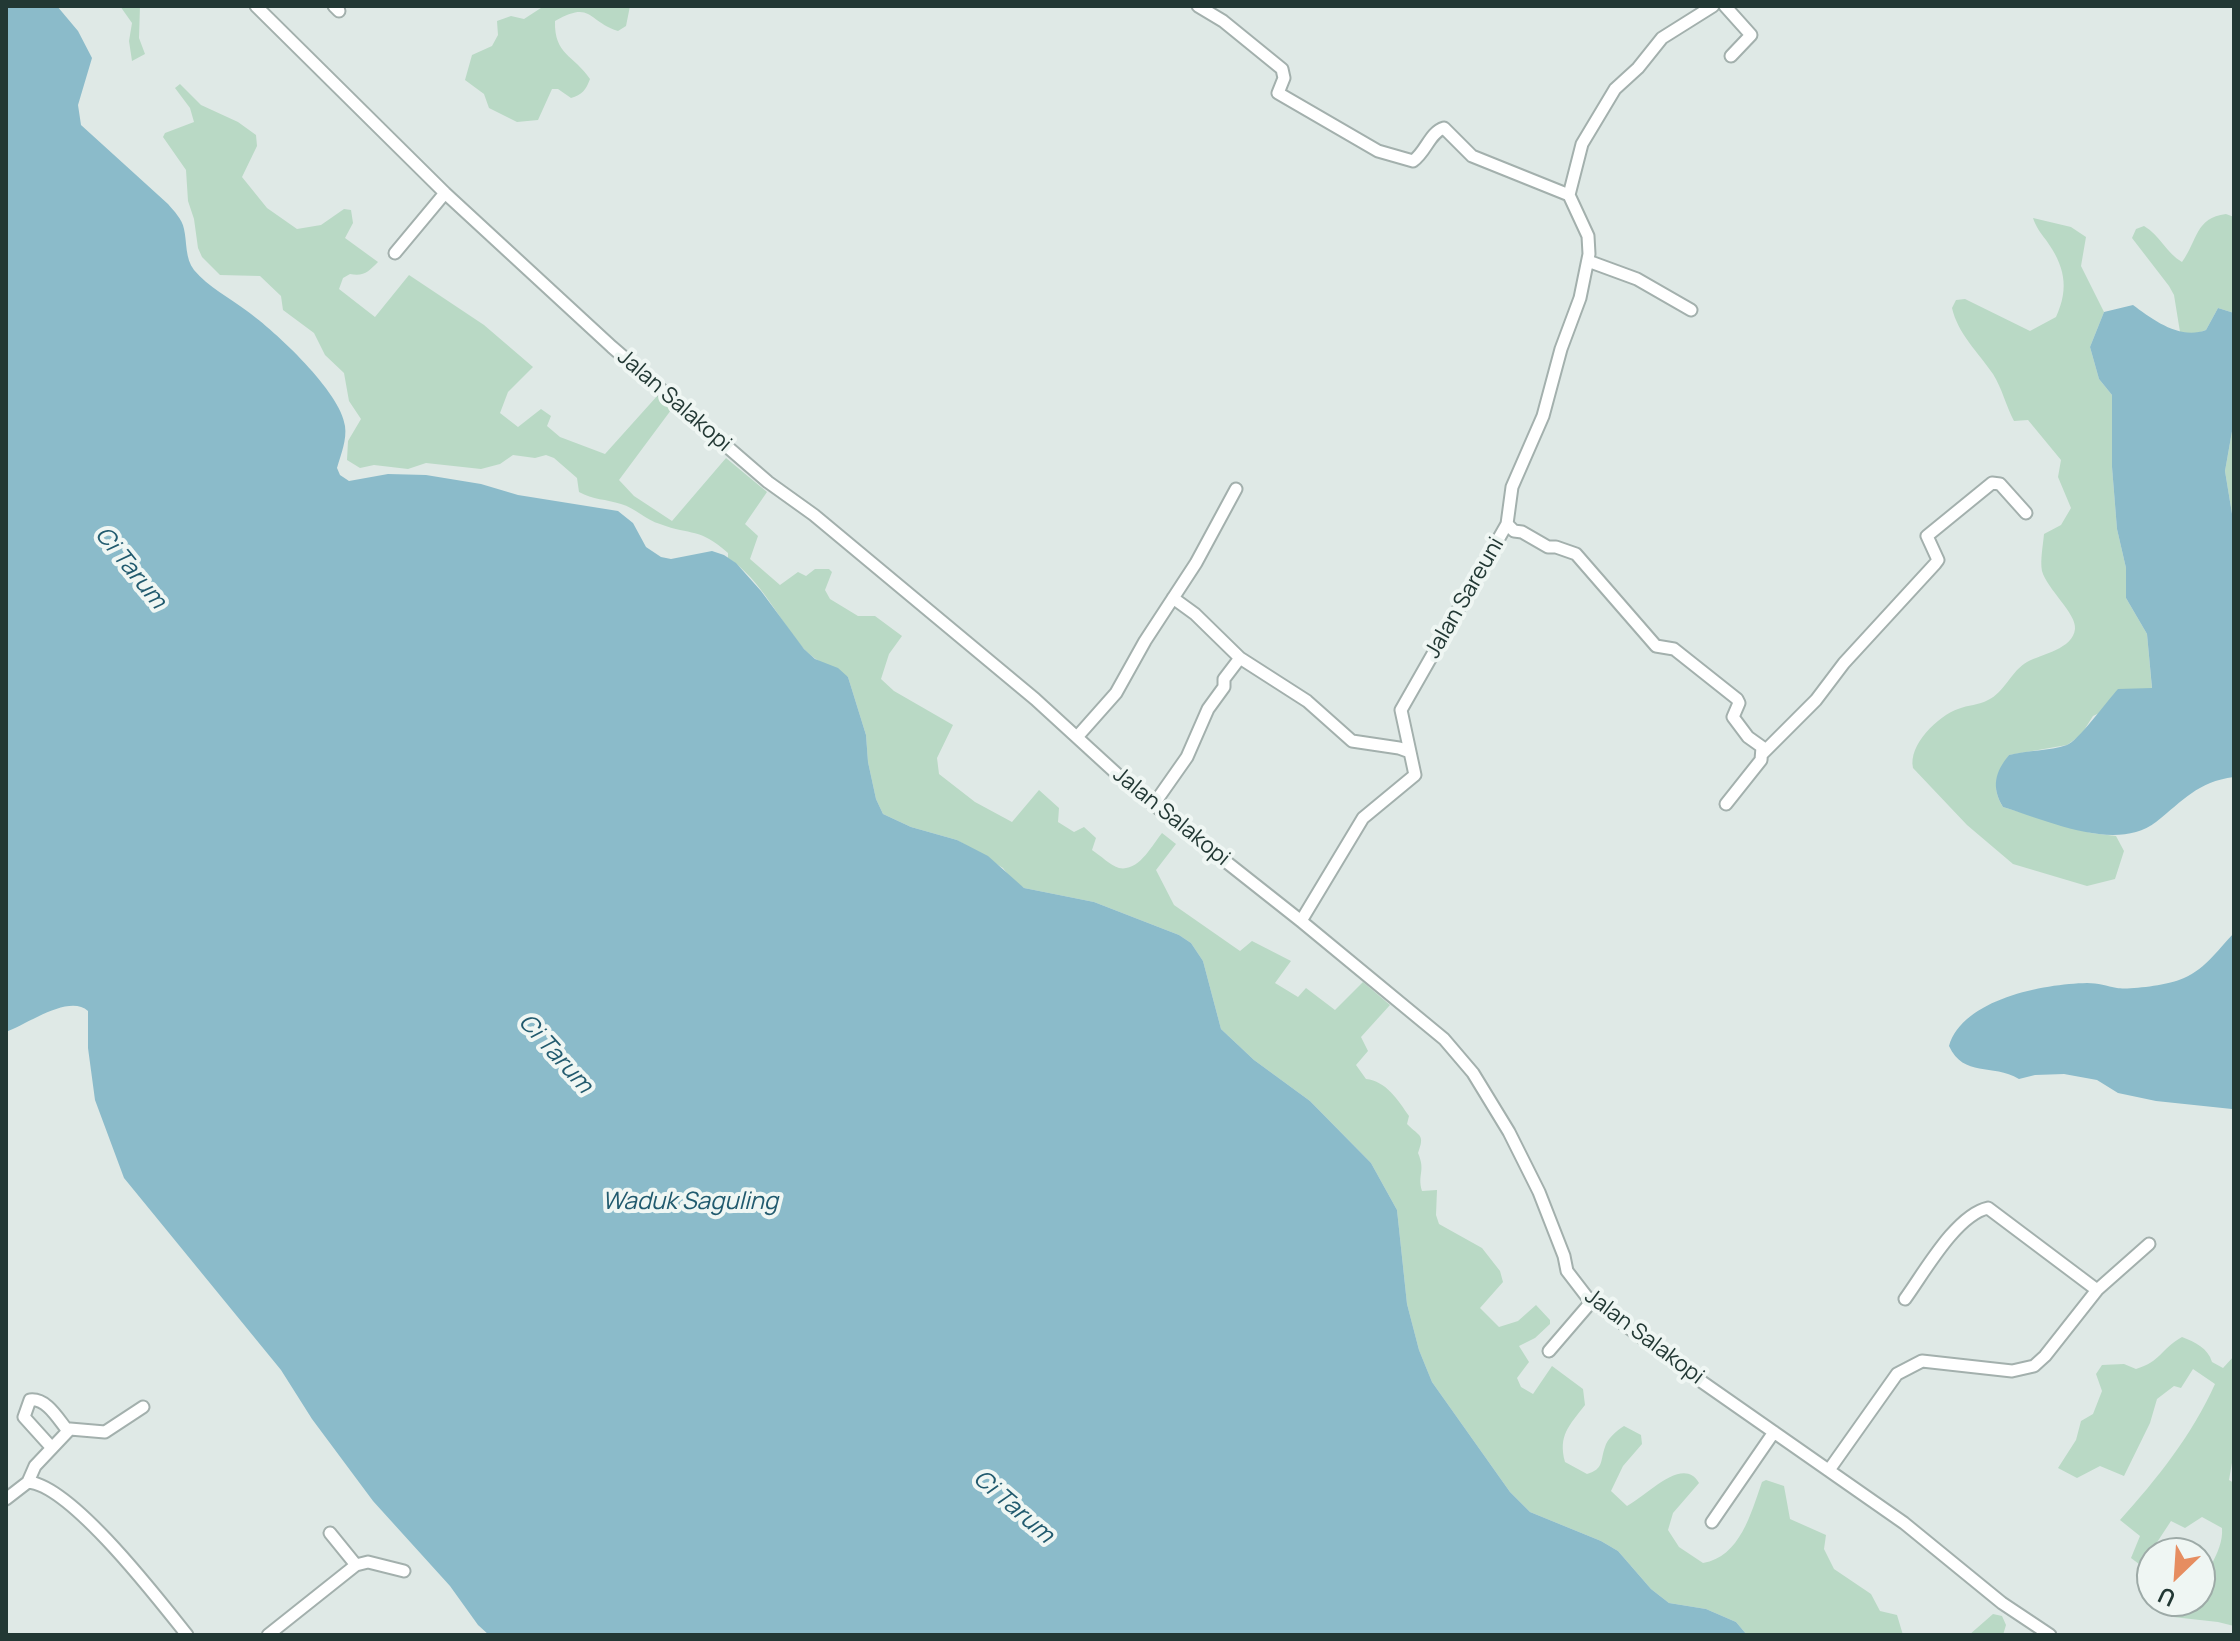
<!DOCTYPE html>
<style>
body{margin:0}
#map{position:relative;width:2240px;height:1641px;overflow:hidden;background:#dfe9e6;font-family:Manrope,sans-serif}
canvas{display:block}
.frame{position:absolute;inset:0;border:8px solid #223834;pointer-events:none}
.north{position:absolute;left:2136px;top:1537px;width:80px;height:80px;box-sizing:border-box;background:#eff6f3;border:2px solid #9daaa7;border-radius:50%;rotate:205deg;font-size:22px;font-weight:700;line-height:32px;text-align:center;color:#223834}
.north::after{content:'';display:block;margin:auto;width:28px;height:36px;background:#e68d60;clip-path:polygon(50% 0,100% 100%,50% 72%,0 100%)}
</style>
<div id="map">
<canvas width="2240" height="1641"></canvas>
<div class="frame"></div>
<div class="north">U</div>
</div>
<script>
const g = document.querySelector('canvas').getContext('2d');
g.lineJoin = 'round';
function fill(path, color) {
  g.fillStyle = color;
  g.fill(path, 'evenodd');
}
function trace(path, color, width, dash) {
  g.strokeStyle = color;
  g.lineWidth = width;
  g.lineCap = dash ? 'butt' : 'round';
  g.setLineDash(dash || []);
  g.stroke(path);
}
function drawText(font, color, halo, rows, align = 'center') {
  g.font = font + ' Manrope,sans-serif';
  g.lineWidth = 8;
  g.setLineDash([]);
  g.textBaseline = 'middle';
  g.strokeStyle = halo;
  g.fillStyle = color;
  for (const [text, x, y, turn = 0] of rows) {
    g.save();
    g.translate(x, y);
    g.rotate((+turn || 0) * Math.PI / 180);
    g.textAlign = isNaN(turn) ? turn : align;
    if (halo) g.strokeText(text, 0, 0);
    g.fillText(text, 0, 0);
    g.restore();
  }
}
fill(new Path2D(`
 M120 6H140L139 38 145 54 132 61 129 41 132 23Z
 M544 6H630L626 26 618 31C587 21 592 0 555 21 554 55 574 55 590 79 586 90 582 95 571 98L558 89H552L538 120 517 122 489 108 484 94 465 80 472 55 492 46 498 35 497 21 511 16 524 19Z
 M180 84 201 105 238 122 256 135 257 146 242 177 267 208 297 229 321 225 344 209 351 210 353 223 345 238 378 262C369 271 364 277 350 274L343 278 339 289 375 317 409 275 484 325 533 367 508 392 500 413 518 427 541 409 551 416 547 426 560 437 605 454 658 395 674 406 619 480 634 496 672 521 726 458 767 492 745 524 758 536 750 559 780 585 798 572 806 576 815 569H829L832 572 825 590 830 599 858 616H875L902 636 889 654 881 679 894 691 953 725 937 758 939 774 975 802 1012 822 1039 790 1059 808 1058 822 1074 832 1084 827 1096 838 1092 850C1100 855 1111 866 1119 868 1139 872 1152 845 1162 833L1176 844 1156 870 1174 905 1240 951 1252 941 1291 961 1275 983 1298 997 1306 988 1335 1010 1363 982 1390 1005 1361 1037 1368 1051 1356 1065 1366 1079C1386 1081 1398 1100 1409 1116L1407 1124C1420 1137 1425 1134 1418 1153 1426 1172 1417 1174 1422 1191L1437 1190 1436 1215 1439 1224 1482 1248 1500 1271 1503 1282 1480 1308 1499 1327 1518 1321 1536 1305 1550 1320V1324L1535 1338 1519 1346 1529 1362 1517 1378 1521 1387 1533 1394 1552 1366 1583 1389 1585 1405C1569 1426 1558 1435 1565 1462L1587 1474C1604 1469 1600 1461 1605 1447 1607 1439 1616 1431 1624 1426L1641 1435 1642 1444 1623 1466 1611 1491 1627 1506C1647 1496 1683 1455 1699 1483L1673 1513 1668 1530 1679 1547 1703 1563C1740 1557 1751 1513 1762 1482L1766 1480 1784 1486 1790 1519 1826 1535 1824 1549 1834 1569 1871 1594 1880 1611 1897 1615 1903 1635H1747L1736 1622 1706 1609 1669 1603 1651 1589 1618 1551 1601 1541 1530 1512 1510 1492 1432 1382 1419 1350 1407 1304 1397 1210 1371 1163 1310 1101 1254 1060 1221 1029 1203 961 1191 943 1179 935 1094 902 1024 888 1012 880 1003 868 957 840 911 827 883 814 876 799 868 762 866 735 848 677C833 669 817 662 805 650 779 621 762 580 728 558V553C699 527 692 536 660 524 646 520 635 508 621 504 606 499 593 500 579 492L577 478 554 458 546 455 535 458 513 455 500 464 481 469 426 463 408 469 374 465 360 468 347 460 348 441 361 419 349 401 344 373 325 355 314 333 283 310 281 296 260 276 220 275 202 257 198 248 194 219 188 201 186 170 163 137 165 133 194 122 190 108 175 88Z
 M2226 214 2234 217V313L2218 308 2206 330 2194 334 2180 332 2174 295 2169 286 2132 238 2136 229 2144 226C2160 235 2166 253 2182 262 2198 240 2195 218 2226 214Z
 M2033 218 2071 227 2086 237 2081 266 2104 312 2090 347 2099 379 2112 395V467L2117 529 2126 568V598L2147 634 2152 689 2093 716 2081 735 2067 745 2009 755C1998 774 1990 786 2003 807L2091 833 2116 836 2124 851 2115 879 2087 886 2013 864 1967 825 1913 768C1908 745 1938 716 1958 709 1968 705 1979 705 1988 700 2004 693 2012 670 2027 662 2042 654 2073 649 2075 629 2077 614 2047 589 2042 571 2040 560 2043 546 2044 534L2061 525 2071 508 2058 477 2061 460 2028 420 2014 421C2006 406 2002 388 1993 374 1978 352 1958 334 1952 308L1956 300 1965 299 2030 331 2056 317C2070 287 2064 265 2046 240 2040 232 2036 227 2033 218Z
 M2234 420V526L2225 471Z
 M2182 1337C2195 1342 2208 1348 2212 1362L2223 1368 2234 1356V1451L2229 1480 2234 1483V1626L2218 1622 2173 1617 2175 1608 2182 1601H2200C2200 1573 2224 1555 2222 1528L2202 1517 2185 1528 2171 1521 2148 1556 2139 1564 2131 1558 2140 1536 2120 1520C2157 1479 2192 1435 2215 1384L2193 1369 2181 1388 2174 1386 2157 1399 2150 1423 2124 1476 2100 1466 2077 1478 2058 1468 2076 1440 2081 1421 2093 1414 2102 1391 2096 1374 2102 1365 2124 1364 2136 1369C2160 1362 2161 1349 2182 1337Z
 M1993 1614 2002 1616 2006 1625 2003 1635H1969Z`), '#b9d9c5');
fill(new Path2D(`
 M6 6H57L78 31 92 58 78 105 81 125 168 204C174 211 182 219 184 229 187 242 185 259 194 270 208 287 230 298 247 311 275 331 341 392 345 426 347 440 341 454 337 468L340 475 349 481 388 474 426 475 481 484 518 495 618 511 633 523 646 547 661 557 671 559 712 551 724 555 736 563 761 591 804 649 815 659 838 668 848 677 866 735 868 762 876 799 883 814 911 827 957 840 988 856 1024 888 1094 902 1179 935 1191 943 1203 961 1221 1029 1254 1060 1310 1101 1371 1163 1397 1210 1407 1304 1419 1350 1432 1382 1510 1492 1530 1512 1601 1541 1618 1551 1651 1589 1669 1603 1706 1609 1736 1622 1747 1635H489L478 1625 450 1586 373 1501 312 1419 281 1370 124 1178 95 1100 88 1048V1011C69 994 28 1024 6 1032Z
 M2133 305C2153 320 2180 340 2206 330L2218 308 2234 313V420L2225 471 2234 526V777C2197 782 2184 800 2156 822 2116 853 2046 820 2003 807 1991 787 1995 772 2009 755 2028 750 2049 751 2067 745 2078 741 2107 701 2118 689L2152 688 2147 634 2126 598V568L2117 529 2112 467V395L2099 379 2090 347 2104 312Z
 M2234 933V1108L2232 1109 2156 1101 2118 1093 2097 1080 2064 1074 2035 1075 2019 1079C1992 1063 1964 1078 1949 1046 1963 999 2043 984 2087 983 2098 983 2107 986 2117 988 2129 990 2167 985 2179 980 2204 971 2216 952 2234 933Z`), '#8bbbca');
const minor = new Path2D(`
 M256 6 445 193 612 347 768 482 814 515 1035 699 1129 785 1301 921 1444 1039 1473 1073 1509 1132 1539 1192 1564 1256 1567 1271 1587 1297 1695 1377 1904 1523 2002 1603 2050 1635
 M334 6 339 11
 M1198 6 1223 21 1282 69 1284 78 1278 93 1378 151 1413 161C1426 152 1430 132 1444 128L1472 156 1569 195
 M1725 6 1751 35 1731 56
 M1569 195 1582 144 1615 89 1638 68 1662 38 1713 6
 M395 253 445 193
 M1588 261 1637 279 1691 310
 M1507 524 1514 531 1522 532 1548 547H1556L1576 554 1656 646 1674 649 1737 699 1739 703 1733 717 1748 737 1762 747 1761 760 1726 804
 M1173 598 1195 614 1240 658 1307 701 1352 741 1399 748 1410 752
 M1077 737 1116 693 1145 641 1196 563 1236 489
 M1763 753 1816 700 1844 663 1935 564 1938 560 1927 536 1992 483 2000 484 2026 513
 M1154 804 1187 757 1208 709 1224 687V679L1240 658
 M1301 921 1363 818 1415 775 1401 710 1507 524 1512 487 1543 416 1561 349 1580 298 1589 254 1588 236 1569 195
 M1905 1299C1924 1273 1956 1215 1988 1208L2097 1290
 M1549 1351 1592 1301
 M52 1448 24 1417 30 1400C47 1398 58 1419 68 1431
 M1829 1470 1897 1374 1922 1361 2012 1371 2034 1366 2045 1356 2097 1290 2149 1244
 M28 1482 35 1466 70 1429 105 1432 143 1407
 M6 1499 28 1482C71 1485 159 1600 187 1635
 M1712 1522 1774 1432
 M330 1533 356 1565
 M268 1635 356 1565 368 1562 404 1571`);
trace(minor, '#a3b0ad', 15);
trace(minor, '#fff', 11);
drawText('22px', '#223834', '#eff6f3', [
 ["Jalan Salakopi",674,401,41],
 ["Jalan Sareuni",1465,598,-60],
 ["Jalan Salakopi",1171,817,39],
 ["Jalan Salakopi",1644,1337,37]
]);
drawText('italic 24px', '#215a6e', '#eff6f3', [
 ["Ci Tarum",130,568,51],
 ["Ci Tarum",555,1054,48],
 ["Waduk Saguling",690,1202],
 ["Ci Tarum",1013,1507,41]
]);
</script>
